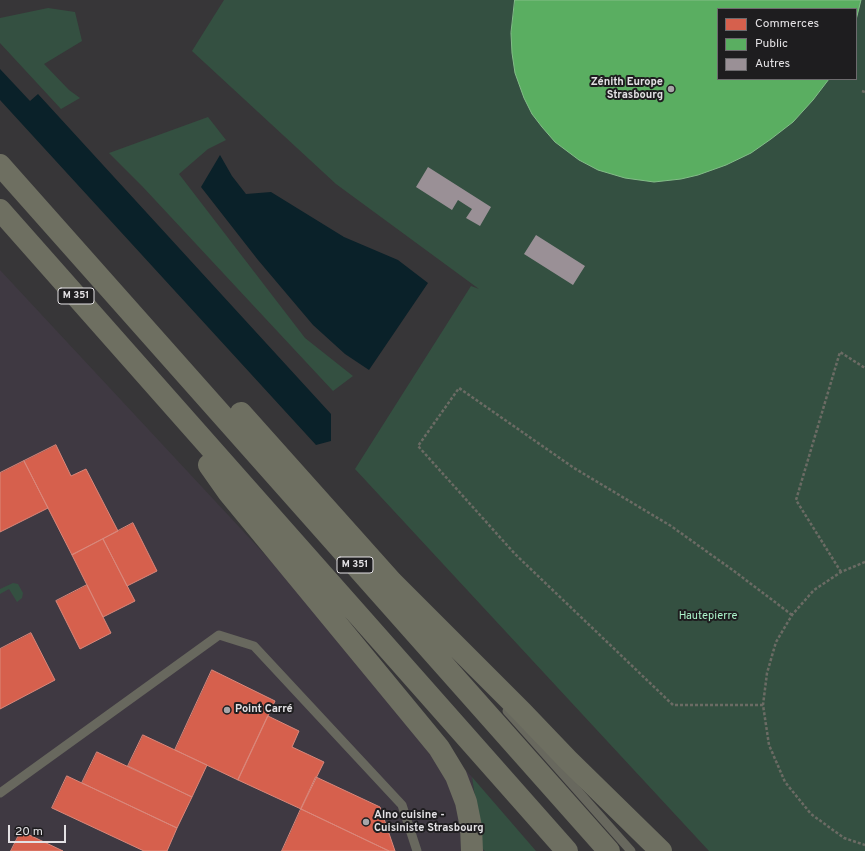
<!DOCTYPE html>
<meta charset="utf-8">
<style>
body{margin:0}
#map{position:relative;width:865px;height:851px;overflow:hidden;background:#373638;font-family:Overpass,sans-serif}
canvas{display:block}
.legend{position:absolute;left:717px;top:8px;width:140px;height:72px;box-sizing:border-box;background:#1e1d1f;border:1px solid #6d6b6e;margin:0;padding:5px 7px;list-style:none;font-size:12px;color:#e3e1e4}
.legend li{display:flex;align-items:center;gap:8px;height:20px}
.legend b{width:20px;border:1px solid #6d6b6e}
.scale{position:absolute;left:8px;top:825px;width:58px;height:18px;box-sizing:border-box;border:2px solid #e3e1e4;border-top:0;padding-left:5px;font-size:12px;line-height:14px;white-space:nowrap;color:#e3e1e4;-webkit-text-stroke:3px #1e1d1f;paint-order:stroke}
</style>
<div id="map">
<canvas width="865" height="851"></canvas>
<ul class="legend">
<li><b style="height:11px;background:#d6604d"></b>Commerces</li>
<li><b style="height:11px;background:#5aae61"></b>Public</li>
<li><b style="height:11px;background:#9a9096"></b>Autres</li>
</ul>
<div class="scale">20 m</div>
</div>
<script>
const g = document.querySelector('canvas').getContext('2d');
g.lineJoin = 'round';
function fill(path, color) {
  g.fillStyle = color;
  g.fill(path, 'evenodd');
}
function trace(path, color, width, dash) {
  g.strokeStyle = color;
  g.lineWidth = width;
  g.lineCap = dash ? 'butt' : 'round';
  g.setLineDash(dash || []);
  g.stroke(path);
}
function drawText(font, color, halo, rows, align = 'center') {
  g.font = font + ' Overpass,sans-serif';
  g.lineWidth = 4;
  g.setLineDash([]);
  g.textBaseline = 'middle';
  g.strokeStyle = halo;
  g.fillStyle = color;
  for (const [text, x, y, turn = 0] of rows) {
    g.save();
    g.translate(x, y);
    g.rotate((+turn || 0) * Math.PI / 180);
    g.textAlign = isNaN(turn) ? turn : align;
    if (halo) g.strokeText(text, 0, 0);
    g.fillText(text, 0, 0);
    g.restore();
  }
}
fill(new Path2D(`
 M0 270 472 777 477 811 479 846 485 851H0Z`), '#3f3942');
fill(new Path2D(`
 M224 0H865V851H709L355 469 471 286 479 289 336 184 192 51ZM718 9H856V79H718Z
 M48 8 75 12 82 41 44 64 69 90 80 98 61 109 0 43V18Z
 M208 117 226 140 208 149 179 174 305 338 353 376 333 391 142 186 109 153Z
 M13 583 18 584 23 593 22 598 17 602 9 589 0 594V589Z
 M472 777 536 851H485L479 846 477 811Z`), '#345041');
fill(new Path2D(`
 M0 69 30 101 38 94 331 414V441L316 445 0 100Z
 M220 155 232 176 246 194 271 192 344 237 398 260 428 283 369 370 345 354 313 325 258 260 201 187Z`), '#0a2129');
const shops = new Path2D(`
 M56 445 71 476 86 469 118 531 72 555 24 461Z
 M24 461 48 508 0 532V473Z
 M133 523 157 571 127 586 103 539Z
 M103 539 135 601 103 617 72 555Z
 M87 585 111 633 80 649 56 601Z
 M31 633 55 680 0 709V649Z
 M212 670 275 701 238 780 175 750Z
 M268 716 299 731 292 747 324 762 301 809 238 780Z
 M143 735 207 765 192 797 128 766Z
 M97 752 192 797 177 828 82 783Z
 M67 776 177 828 167 851H144L52 808Z
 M316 777 380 807 395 851H389L301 809Z
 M301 809 389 851H282Z
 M21 831 63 851H11Z`);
fill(shops, '#d6604d');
trace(shops, '#da877a', 1);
const public = new Path2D(`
 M515 0H861L856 20V9H718V79H829L813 100 793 122 771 139 751 153 726 165 698 175 681 179 654 182 625 178 598 170 579 160 555 142 542 127 532 114 524 98 515 73 512 53 511 33Z`);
fill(public, '#5aae61');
trace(public, '#83bd88', 1);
fill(new Path2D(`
 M428 167 491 207 480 226 466 218 472 209 458 200 452 210 416 187Z
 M536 235 585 266 573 285 524 254Z`), '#9a9096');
trace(new Path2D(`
 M862 91 865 92
 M865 562 841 572 814 590 792 615 776 642 767 673 763 705 769 745 785 782 811 814 844 838 865 845
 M841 572 796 500 840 352 865 368
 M763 705H673L515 554 418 446 459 388 574 468 671 526 734 571 792 615`), '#6b6b64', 2.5, [3, 2]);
trace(new Path2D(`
 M507 711 631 851
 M0 793 219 635 254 646 402 805 417 851`), '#68685e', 9);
trace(new Path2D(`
 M0 165 609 851
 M0 210 567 851
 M241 413 392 582 522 712 568 760 661 851
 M209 465 228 492 439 748 456 776 466 802 471 827 472 851`), '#6e6f61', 22);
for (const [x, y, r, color] of [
 [671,89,4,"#a7a5a8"],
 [227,710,4,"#a7a5a8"],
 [366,822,4,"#a7a5a8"]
]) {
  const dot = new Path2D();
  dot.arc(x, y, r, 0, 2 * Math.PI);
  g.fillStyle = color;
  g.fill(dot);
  trace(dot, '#1e1d1f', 1.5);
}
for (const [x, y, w] of [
 [76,296,36],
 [355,565,36]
]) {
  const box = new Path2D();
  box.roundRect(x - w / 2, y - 8, w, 16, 3);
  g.fillStyle = '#1e1d1f';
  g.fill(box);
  trace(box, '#e3e1e4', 1);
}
drawText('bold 10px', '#e3e1e4', null, [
 ["M 351",76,296],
 ["M 351",355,565]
]);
drawText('bold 11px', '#e3e1e4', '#1e1d1f', [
 ["Zénith Europe",663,83,"right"],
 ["Strasbourg",663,96,"right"],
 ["Point Carré",235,710],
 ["Alno cuisine -",374,816],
 ["Cuisiniste Strasbourg",374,829]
], 'left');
drawText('11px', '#abf3ca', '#1e1d1f', [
 ["Hautepierre",708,617]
]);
</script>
